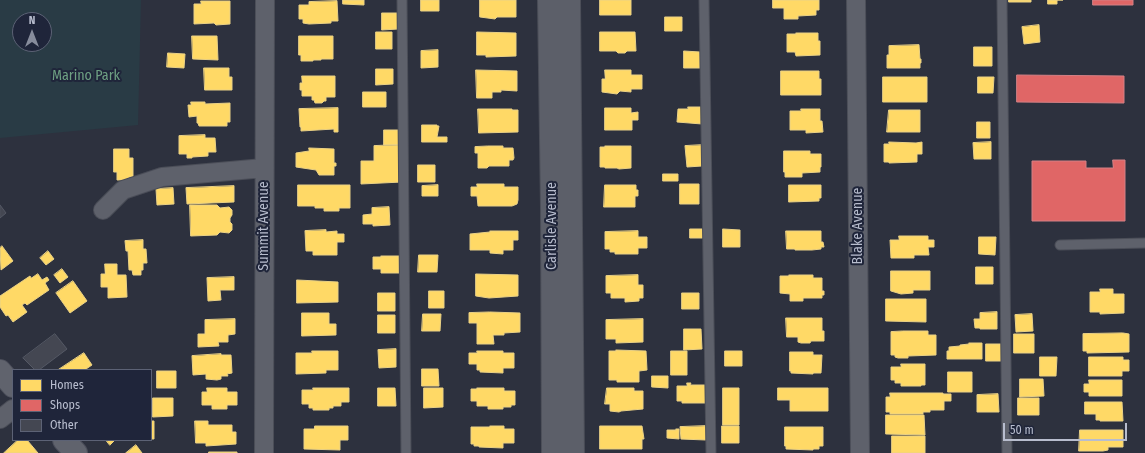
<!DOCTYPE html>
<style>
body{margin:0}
#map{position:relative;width:1145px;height:453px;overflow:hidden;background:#2d313e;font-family:"Fira Sans Condensed",sans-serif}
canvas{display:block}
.legend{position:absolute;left:12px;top:369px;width:140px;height:72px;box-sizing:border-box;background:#1f253a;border:1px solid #5c6275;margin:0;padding:5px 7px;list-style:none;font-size:12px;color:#b8bdce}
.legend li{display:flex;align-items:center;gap:8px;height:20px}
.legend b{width:20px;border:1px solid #5c6275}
.north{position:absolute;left:12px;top:12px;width:40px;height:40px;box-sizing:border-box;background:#1f253a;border:1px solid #5c6275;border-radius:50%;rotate:0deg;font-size:11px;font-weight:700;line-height:16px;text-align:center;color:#b8bdce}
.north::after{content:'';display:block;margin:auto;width:14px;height:18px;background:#878c9c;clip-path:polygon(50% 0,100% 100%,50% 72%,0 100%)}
.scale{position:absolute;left:1003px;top:423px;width:124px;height:18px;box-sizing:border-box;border:2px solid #b8bdce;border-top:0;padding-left:5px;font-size:12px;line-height:14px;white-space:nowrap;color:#b8bdce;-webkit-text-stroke:3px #1f253a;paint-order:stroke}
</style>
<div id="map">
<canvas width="1145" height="453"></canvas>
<ul class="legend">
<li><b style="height:11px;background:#ffd966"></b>Homes</li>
<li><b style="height:11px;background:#e06666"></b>Shops</li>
<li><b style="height:11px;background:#444752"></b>Other</li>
</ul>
<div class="north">N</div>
<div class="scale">50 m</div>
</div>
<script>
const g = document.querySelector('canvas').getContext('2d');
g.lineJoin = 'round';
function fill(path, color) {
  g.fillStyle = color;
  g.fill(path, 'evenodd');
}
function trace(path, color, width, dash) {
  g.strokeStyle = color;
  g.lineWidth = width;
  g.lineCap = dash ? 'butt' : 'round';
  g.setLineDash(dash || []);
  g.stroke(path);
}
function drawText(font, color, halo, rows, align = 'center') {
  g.font = font + ' "Fira Sans Condensed",sans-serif';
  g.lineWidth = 4;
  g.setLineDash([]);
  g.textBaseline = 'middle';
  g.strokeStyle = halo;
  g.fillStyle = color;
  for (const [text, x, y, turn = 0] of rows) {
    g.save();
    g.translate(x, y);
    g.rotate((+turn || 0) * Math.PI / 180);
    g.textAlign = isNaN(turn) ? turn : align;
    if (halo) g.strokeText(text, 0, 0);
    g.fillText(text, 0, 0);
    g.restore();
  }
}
fill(new Path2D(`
 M0 0H141L138 125 0 138ZM20 20H44V44H20Z`), '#293b45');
const homes = new Path2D(`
 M343 0H364V5L343 4Z
 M421 0H439V11H421Z
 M480 0H516V17H497L495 19 480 17Z
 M600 0H631V15H600Z
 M773 0H819V10H816V15L798 16V19H784V8H773Z
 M1009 0H1031V2H1009Z
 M1048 0H1063H1057V4H1048Z
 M201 1H230V24L216 25 214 23 194 24V4H201Z
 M337 1 338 21H331V23L309 24 303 23V19H299V5H309V2Z
 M382 13H398V29L382 30Z
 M665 17H682V31H665Z
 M1039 25 1040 42 1024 44 1022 27Z
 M376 32H392V49H376Z
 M477 32 516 33V56L486 57V55H477Z
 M600 32H635L636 51H627L625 53H618L616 51H600Z
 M796 33H818V41H820V55L796 56 795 52H787V34H796Z
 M192 36H217L218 60 193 59Z
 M299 36H333V59H321V60H313V61H301V55H299Z
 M919 45 920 59H921V63H920V68H887V55H889V46Z
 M974 47H992V66H974Z
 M438 50V67L421 68V51Z
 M684 51 700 52V68H684Z
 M168 53 185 54 184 68 167 67Z
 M204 68H229V77H232V90H205Z
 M376 69H393V84L376 85Z
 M476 70 517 71V91L501 90V92H492V98H477Z
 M605 70H631V75H642V89H631V92L620 91 617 94 602 92V79H605Z
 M781 71H819V79H821V95H781Z
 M302 76H335V97H326V101H324L322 103H315L314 100H312V96H302V90H300V83H302Z
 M883 77H927V102H883Z
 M978 77H994L993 93H978Z
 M363 92H386V107H363Z
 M191 102H205V104L230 103V122H227V126H199L198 123H197V116L189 117 188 105H191Z
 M688 107H703L702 124 677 122 678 109H688Z
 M338 108V132H334V129L301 131V127H300L299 109Z
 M605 108H631V113L638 112V120H632V130H605Z
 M478 109H512V110H518V132L479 133Z
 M801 109H820V121H822L823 132 806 133V130H790V111H801Z
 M889 110H920V132H887Z
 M977 122H990V138H977Z
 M422 125H437V126H439L437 137H447V142H422Z
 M384 130H400L399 145H384Z
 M205 135V138H215L216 152H208V156L192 157V158H187V154H179V136Z
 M889 142 916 143 922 142V154H917V162L889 163V162H884V144H889Z
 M991 142V159H974L973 143Z
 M401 145 402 182 361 184V161H374V146Z
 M703 145 702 166 687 167 685 146Z
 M488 146H503V148H513L514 158 513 160H509V166H489L487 168H478V153H475V147Z
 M605 146H631V168L619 169 617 168H605V167H600V147H605Z
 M309 148 334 149V163H336V166H334V175H319L316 170 296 167V153L309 151Z
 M114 149H129V158H133V177H129V180H117V172H114Z
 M784 151H810V154H821V167H820V172L802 173V177H785V172H784Z
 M418 165H435V182H418Z
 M663 174H678V181H663Z
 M477 184H504V187H518V200L517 204 512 206H478L477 196H471V187H477Z
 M680 184H699V204H680Z
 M298 185H350V208H339V211H324V208H315V206H298Z
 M438 185V196H422V186Z
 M605 185H636V190H638V196H635V207H604Z
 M789 185H821V198H819V201L789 202Z
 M234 186V202L187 204 186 188Z
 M173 188 174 204 157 205 156 189Z
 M190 205H217L220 208 229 207 232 210V215L230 218V222L232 224V230L229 233 220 232 217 235 191 236Z
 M389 207 390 225 373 226V224H363V215L372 214V208Z
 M690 229H703V238H690Z
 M723 229 740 230V247H723Z
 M326 230V232L337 231V234H344V242H337V255H313V251H306L305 231Z
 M490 231H518V240H513V250H503V254L490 253V250H470V234L490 232Z
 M638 231V237H647V248H638V254H615V252H610V249H605V232Z
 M786 231H821V242H823L824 247H821V249L812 250H795V249H787Z
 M899 236H928V240H934V247H928L929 255H914V258H891L890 240H899Z
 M979 237H996L995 255 979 254Z
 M143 240V249H146L147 263H143V270H141V275H133L132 270H129L128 251H126L125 241Z
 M2 246 13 261 1 270 0 248Z
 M48 251 54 259 46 265 40 258Z
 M419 255H438L437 272H418Z
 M381 256H399V273H381V269H373V257H381Z
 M105 264H117V275H126L127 297 108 298V287H101V274H105Z
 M976 267H993V284H976Z
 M62 269 68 277 60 283 54 275Z
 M891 271H930V290H913V293L901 294 891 291Z
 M38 274 42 280 47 277 49 280 45 283 49 290 27 305 25 303 22 305 27 312 13 322 8 315 6 316 0 307V296L30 276 31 278Z
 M476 274 518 275V296L489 298 476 296Z
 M638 275V285H643V298H639V301L625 302V298H611V293H606V276Z
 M789 275H813V278H822V291H824V295H822V298H803V301H790V294L780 293V276H789Z
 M234 277V290H220L221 300 208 301 207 278Z
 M297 280 338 282V302L297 303Z
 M73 281 87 301 70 313 56 293Z
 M1100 289H1113V294H1124V313L1100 314V312H1090V292H1100Z
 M429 291H444V308H429Z
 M378 293H395V311H378Z
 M682 293H699V309H682Z
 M886 299H926V322L886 321Z
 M490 312 520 313V332L504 333V335H493L494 344H477V323H469V313Z
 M997 312V329H980V328H975L974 319H980V313Z
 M302 313H329V324H336V335L302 336Z
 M423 314H441L440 331H422Z
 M1032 314 1033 331 1016 332 1015 315Z
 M378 315H395V333H378Z
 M786 318H822V331H824V341H811L810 343H801L798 342V337H787Z
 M235 319V334L228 335V342H218L219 346 198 347V334H205V320Z
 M643 319V342L616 343V339H606V320Z
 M684 329H701L702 349 684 350Z
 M903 331H928V335H936V355L908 356V358H898L895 357V355H891V332Z
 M1123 333 1129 334V352L1087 353V351H1083V334Z
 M1014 334H1034V353H1014Z
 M969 343H982V359H947V351H949V347L960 346V345L969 344Z
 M986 344H1003V361H986Z
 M396 349V367L379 368 378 350Z
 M616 350 646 351 647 370 639 371V382H617V380H609V351H616Z
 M312 351H338V370H326V373L296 374V353H312Z
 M477 351H503V353H514V368H503V373L480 372V370H477V364H469V353H477Z
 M671 351H687V375H671Z
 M725 351H742V366H725Z
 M790 352H813V355H822L821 373H813V374L791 373V371H790Z
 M84 353 92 365 86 369V370H58Z
 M221 354V355H231L232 373 227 374 228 376H221V379L217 380 206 379V374L193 375 192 356Z
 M1040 357H1057L1056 376H1040Z
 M1089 357H1123V360H1129V371H1122V376H1089Z
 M901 364H925V385H921V386H901V383H895V380H891V367H901Z
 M422 369H438L439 386H422Z
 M157 371H176V388H157Z
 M948 372H972V392H948Z
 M652 376H668V388L652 387Z
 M1020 379H1043L1044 396 1020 397Z
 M1089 380H1122V396H1089V392H1084V384H1089Z
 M687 383H691L690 385H706V403H682V401H677V386H687Z
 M207 388H227V392H237V405H227V409H212V405H202V392H207Z
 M313 388H349V402H341V406H333V408H329V410H313V408H309V404H302V390H313Z
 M378 388H395L396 406H378Z
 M424 388H443V407L424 408Z
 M477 388H504V391H515V405H511V407H503V409H488V406H477V401H471V389H477Z
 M607 388H634V391H643V409L621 411 619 412 610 411V404H605Z
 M723 388H739V425H723Z
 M778 388H828V411H790V400H778Z
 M890 393H943V394H951V401H944V410H930V412H923V414H890V412H886V397H890Z
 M998 394 999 412H977V395Z
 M153 398H173V416L153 417Z
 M1018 398H1039V415H1018Z
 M1085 402H1122L1123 421H1100V420H1096V414H1085Z
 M886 415H924L925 435 886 434Z
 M151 421H154V439H151Z
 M195 421H208V425H232V432H236V444L206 446V443H196Z
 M315 426H348V440H340V450L304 449V429H314Z
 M490 426H504V429H514V443H503V448L479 447V446H474V444H471V427H490Z
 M600 426H642L644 439H642V449H600Z
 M706 426V440L681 439 680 427Z
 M722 426H739V443H722Z
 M785 427H823V446H819V449H813V450L786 449V446H785Z
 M676 429H679V439L667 438V430H676Z
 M1080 430H1123V447H1108V450L1103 451H1079Z
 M892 436H925V453H892Z
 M18 440H27L38 453H4Z
 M106 440H115L110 445Z
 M136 445 142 453H126Z
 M209 452H237V453H209Z`);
fill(homes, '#ffd966');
trace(homes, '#ead185', 1);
const shops = new Path2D(`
 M1093 0H1133V5H1093Z
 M1017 75 1124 76V103L1017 102Z
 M1113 160H1125V221H1032V161H1086V168H1113Z`);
fill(shops, '#e06666');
trace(shops, '#d48085', 1);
const building = new Path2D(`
 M0 205 6 213 0 218Z
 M55 334 67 349 39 370H35L23 358Z`);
fill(building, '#444752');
trace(building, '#555965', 1);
const lane = new Path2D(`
 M402 0 406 453
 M704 0 711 453
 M1002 0 1007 453
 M1060 245 1145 243`);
const street = new Path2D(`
 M856 0 860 453
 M103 210 123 190 162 177 264 168
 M0 419 13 409
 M264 453 265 0`);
const secondary = new Path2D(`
 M549 0 552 208 553 453
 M569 0 573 453`);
const primary = new Path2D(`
 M0 371 13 386
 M64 440 76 453`);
trace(lane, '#4b4e58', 11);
trace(street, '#4b4e58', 20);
trace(secondary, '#4b4e58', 24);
trace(primary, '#4b4e5a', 24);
trace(lane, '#5e616b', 9);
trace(street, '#5e616b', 18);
trace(secondary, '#5c5f69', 22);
trace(primary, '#60636d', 22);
drawText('14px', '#6ea083', '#1f253a', [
 ["Marino Park",86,76]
]);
drawText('14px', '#b8bdce', '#1f253a', [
 ["Summit Avenue",264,226,-90],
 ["Carlisle Avenue",552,226,-90],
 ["Blake Avenue",858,226,-90]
]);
</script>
